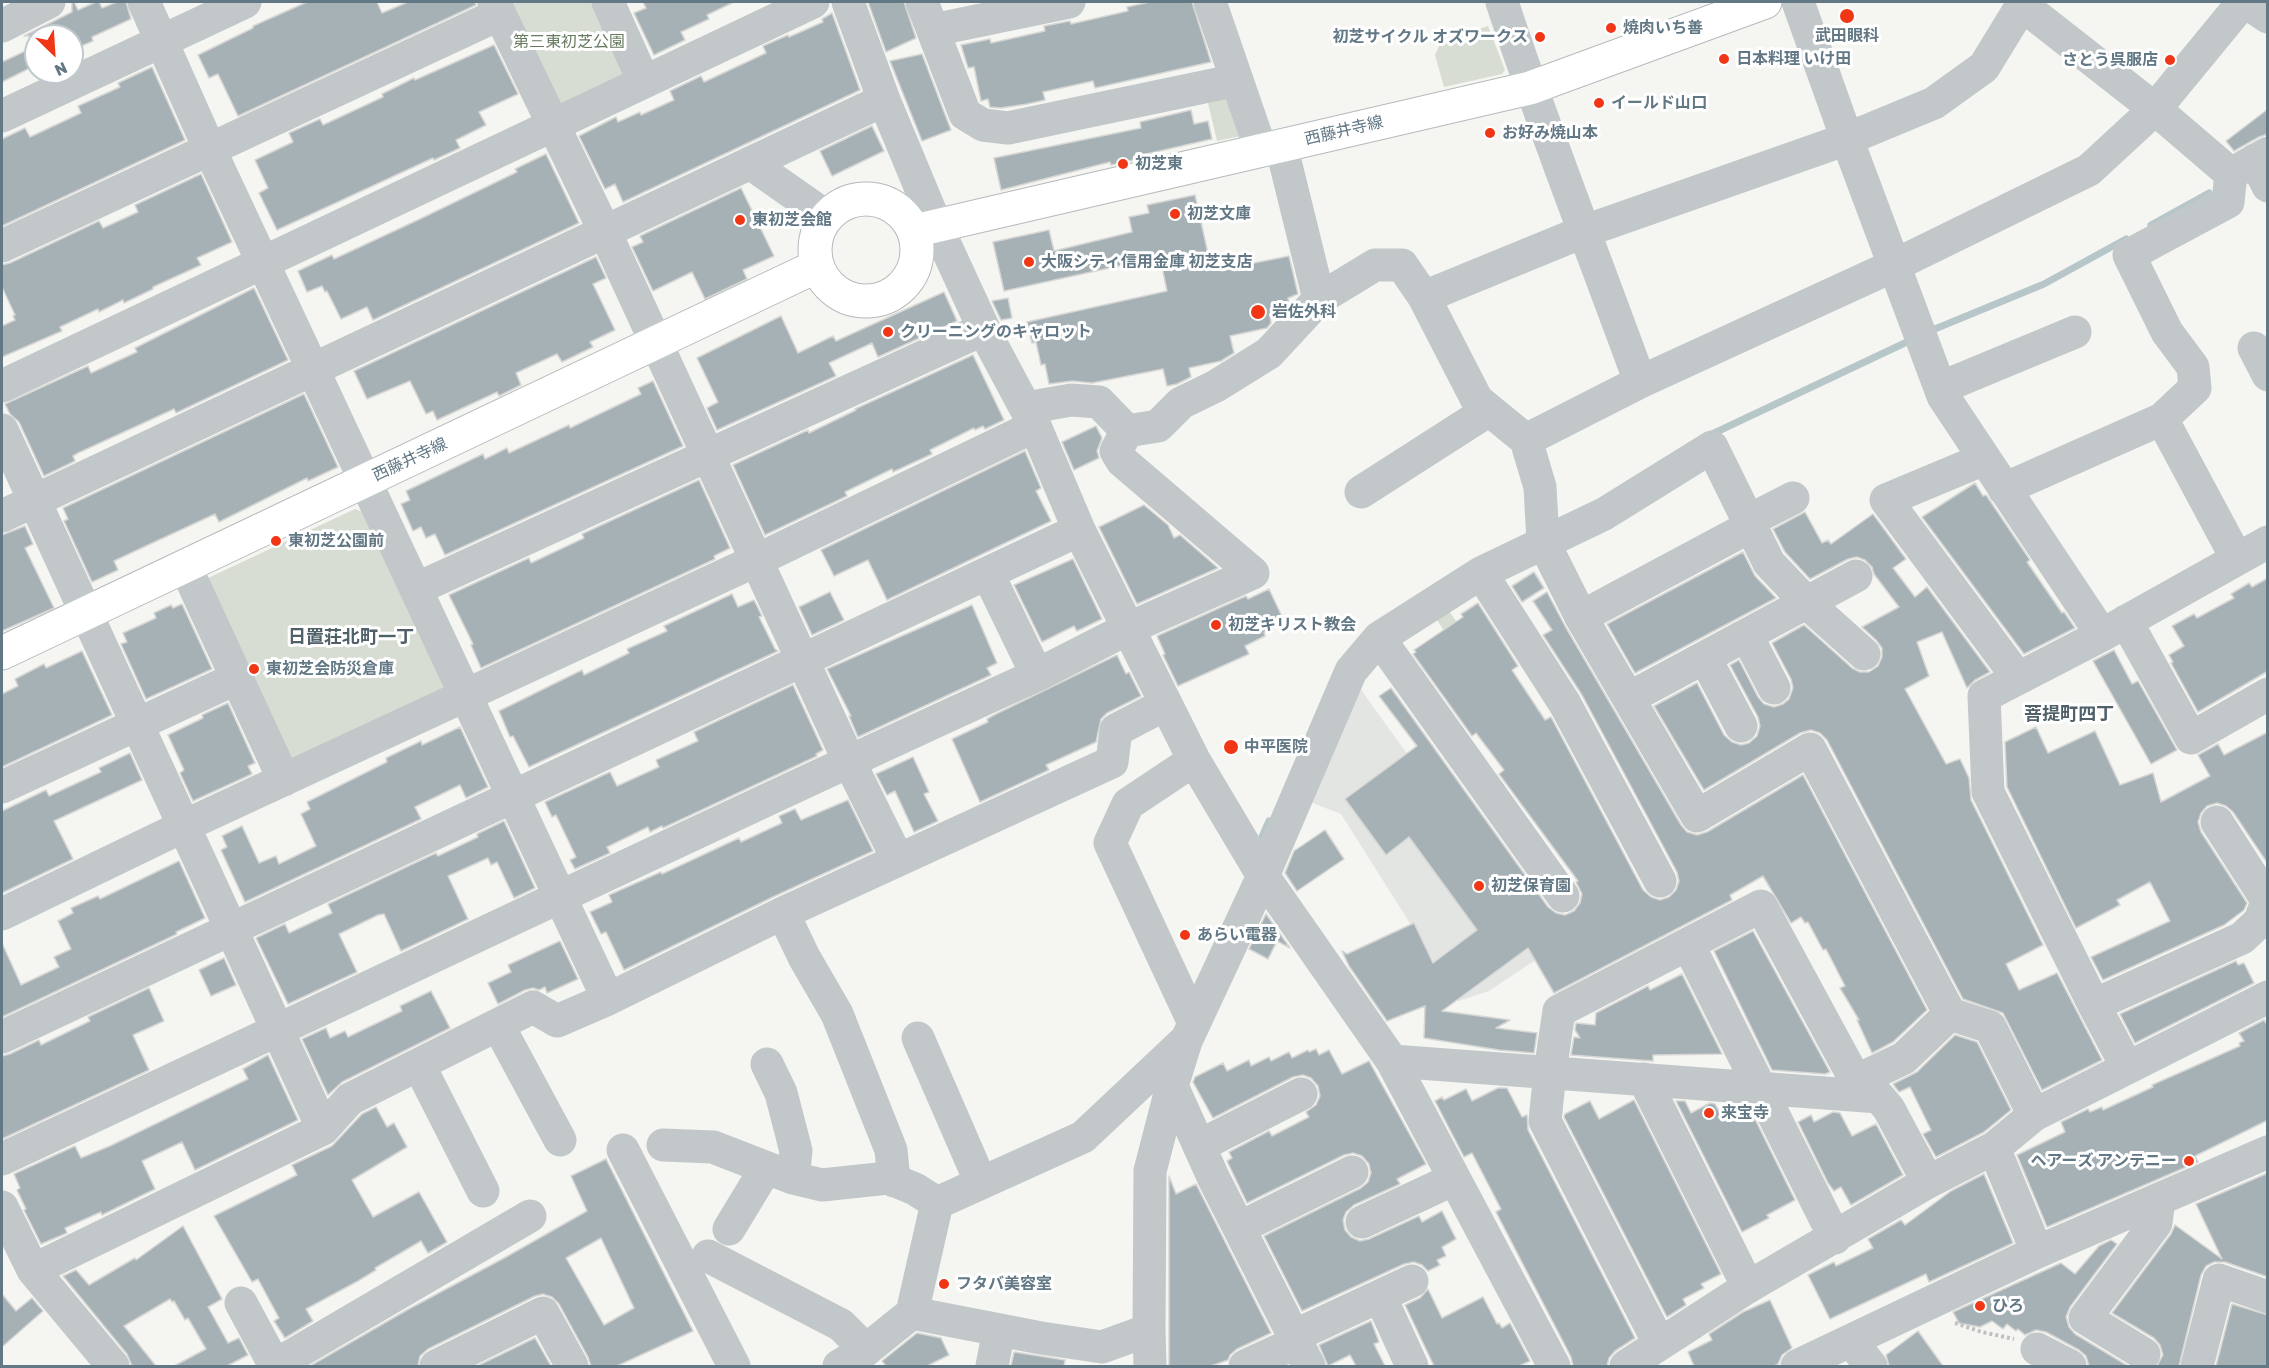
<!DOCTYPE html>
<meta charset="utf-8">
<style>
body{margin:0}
#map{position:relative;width:2269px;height:1368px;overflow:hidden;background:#f5f5f1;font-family:Rubik,sans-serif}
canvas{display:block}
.frame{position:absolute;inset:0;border:3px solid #627885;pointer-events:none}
.north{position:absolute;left:24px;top:24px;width:60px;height:60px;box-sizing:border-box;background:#fff;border:2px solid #c0c9ce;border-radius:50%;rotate:155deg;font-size:16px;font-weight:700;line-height:24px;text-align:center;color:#627885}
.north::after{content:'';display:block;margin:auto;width:21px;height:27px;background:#f13615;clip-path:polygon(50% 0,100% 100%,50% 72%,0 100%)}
</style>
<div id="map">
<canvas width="2269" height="1368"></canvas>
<div class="frame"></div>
<div class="north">N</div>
</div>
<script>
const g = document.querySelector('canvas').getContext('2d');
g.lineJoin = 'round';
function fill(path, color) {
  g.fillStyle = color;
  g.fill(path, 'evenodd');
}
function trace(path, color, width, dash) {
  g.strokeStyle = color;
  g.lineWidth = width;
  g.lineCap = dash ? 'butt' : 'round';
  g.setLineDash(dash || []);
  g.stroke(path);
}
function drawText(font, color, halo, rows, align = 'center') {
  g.font = font + ' Rubik,"Noto Sans JP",sans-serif';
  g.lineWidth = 6;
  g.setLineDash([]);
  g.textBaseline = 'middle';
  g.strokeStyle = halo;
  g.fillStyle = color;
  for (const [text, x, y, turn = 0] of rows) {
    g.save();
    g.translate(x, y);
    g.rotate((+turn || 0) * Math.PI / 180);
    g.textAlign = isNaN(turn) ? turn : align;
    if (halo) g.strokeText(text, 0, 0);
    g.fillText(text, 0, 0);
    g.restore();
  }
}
fill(new Path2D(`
 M1359 687 1549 951 1489 991 1459 1001 1341 814 1305 800Z`), '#e3e5e2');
fill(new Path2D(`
 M506 2H595L626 68 623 77 563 105 553 100Z
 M1488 26 1505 70 1502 74 1444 87 1435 55 1440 44Z
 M1225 94 1241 136 1217 141 1207 99Z
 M355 509 367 514 447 683 443 696 292 766 208 578Z
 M1447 608 1482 659 1469 668 1435 617Z`), '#d7ddd2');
trace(new Path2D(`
 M2151 225 2209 193
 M1930 331 2044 284 2126 239
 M1710 435 1909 341
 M1258 846 1269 821`), '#b7c6c9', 7);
const building = new Path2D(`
 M72 2H74L78 10 96 2H99L102 8 117 2H126L131 19 92 37 93 41 72 50V36H24L72 12Z
 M307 2H377L382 13 408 2H475L476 5 238 116 218 74 209 78 198 55 253 28V26Z
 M643 2H734L707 15 709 19 681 32 685 40 654 55 634 13 646 8Z
 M868 2H904L916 38 886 52Z
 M1150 2H1192L1211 62 1095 88 1093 81 1043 92 1045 100 1027 104 1001 108 990 107 988 99 981 101 974 67 968 68 961 45 990 39 991 43 1045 31 1044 26 1070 21 1071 24 1128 11 1127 7Z
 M832 13 860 90 623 202 615 184 605 189 579 136 616 117 618 122 640 112 641 115 674 100 670 91 701 76 704 82 766 53 763 46 788 35 789 37 823 22 822 19Z
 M494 45 518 94 479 112 486 125 456 140 460 148 434 160 433 158 277 230 259 193 268 188 255 160 293 142 289 133 320 119 323 125 383 97 382 94 414 78 415 80Z
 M36 46V65L2 82V62Z
 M922 54 951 130 922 141 890 61Z
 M152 67 185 140 2 226V139L25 128 30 137 81 113 78 106 120 87 118 83Z
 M2268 109V134L2259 137 2234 151 2226 141Z
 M1191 110 1194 124 1208 121 1212 139 1142 155 1143 158 1111 165 1110 162 1001 190 994 158 1141 128 1140 122Z
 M872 126 884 151 832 176 820 151Z
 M546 154 579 223 373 320 367 307 341 319 327 291 325 292 322 286 307 292 298 271 332 255 334 259 420 219 517 172 515 169Z
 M201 174 232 242 197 258 201 265 153 287V289L124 303 123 300 99 312 98 309 60 327 62 331 2 357V326L15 320 13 316 15 315 2 287V265L10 263 99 221 103 228 138 212 135 205Z
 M741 188 774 256 743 270 747 279 705 299 692 272 653 291 632 247 643 242 640 236Z
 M1195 195 1211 267 1254 260V263L1289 256 1298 294 1288 298 1289 303 1282 311 1270 314 1271 323 1267 328 1230 336 1234 353 1221 361 1189 368 1191 377 1177 384 1167 386 1163 369 1092 383 1072 381 1049 384 1045 364 1041 365 1036 342 1032 343 1027 322 1167 291 1160 257 1004 291 993 242 1049 230 1054 251 1132 232 1129 217 1149 213 1147 205Z
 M596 257 606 278 593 284 615 330 590 342 593 347 562 362 557 354 516 373 521 385 499 396 497 392 437 420 433 411 426 414 410 381 367 399 354 371Z
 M254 288 288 360 176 413 174 409 78 453 73 456 75 461 44 476 19 422 10 414 5 404 88 366 91 373 137 352 135 348Z
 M944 292 957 321 878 357 872 343 829 363 836 376 717 430 707 408 718 402 697 358 781 316 798 353 833 336 836 341Z
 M1008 298 1012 318 1001 320 992 301Z
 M973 355 1004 420 985 429 983 426 975 430 974 428 930 450 932 454 893 472 892 469 845 492 847 496 765 535 733 465 808 430 809 433 856 410 855 409Z
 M653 381 683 446 445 555 435 534 426 538 421 527 413 531 401 504 410 500 406 491 483 454 485 459 507 448 509 453 569 425 570 428 641 394 638 388Z
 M304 394 338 467 308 481 307 478 219 522 215 514 148 545 114 561 118 570 92 582 64 521 68 519 63 508Z
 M1096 426 1102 438 1097 451 1099 458 1074 470 1062 442Z
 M1025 451 1041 488 1036 491 1051 521 887 600 868 560 834 576 821 550Z
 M699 480 730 548 714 556 715 559 481 668 471 645 473 644 449 595 529 558 531 563 584 538 582 534Z
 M1975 483 1983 496 1986 495 2030 560 2027 562 2062 613 2064 612 2075 628 2024 654 1922 517Z
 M1144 505 1168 525 1174 538 1180 535 1218 568 1137 604 1099 527Z
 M1805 512 1822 543 1828 540 1831 544 1873 514 1906 559 1893 568 1915 597 1927 587 1990 672 1975 680 1967 688 1942 632 1917 642 1929 676 1905 689 1946 764 1960 759 1969 778 1971 800 2043 945 2006 964 2019 990 2057 973 2102 1060 2042 1090 2003 1013 1963 999 1827 740 1820 733 1811 730 1800 733 1704 790 1654 706 1697 683 1724 735 1732 742 1741 745 1749 743 1757 736 1760 726 1758 717 1730 665 1739 660 1758 697 1764 704 1774 707 1783 704 1789 699 1793 688 1791 679 1772 643 1804 625 1852 668 1860 672H1869L1878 666 1882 657V648L1876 640 1862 627 1899 607 1874 574 1872 567 1865 560 1857 557 1848 559 1810 579 1785 552 1773 529Z
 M25 526 33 544 25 548 54 608 2 631V535Z
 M1743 552 1755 576 1776 598 1635 673 1607 624Z
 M1073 559 1102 619 1077 631 1074 626 1042 642 1014 585Z
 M1534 572 1544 588 1522 602 1512 586Z
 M2268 578V671L2198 712 2171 663 2173 662 2169 655 2184 646 2172 626 2194 614 2197 618 2234 598 2231 594 2249 583 2252 587Z
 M1269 589 1285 623 1264 632 1265 636 1245 646 1249 654 1178 686 1163 655 1165 654 1157 636 1246 596 1248 599Z
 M830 592 844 620 812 635 799 607Z
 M1547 592 1565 626 1681 825 1687 832 1697 835 1707 832 1803 775 1927 1010 1893 1042 1872 1053 1857 1020H1859L1840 988 1845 986 1826 949 1823 950 1808 922 1805 923 1801 917 1791 923 1763 876 1730 895 1732 900 1554 993 1528 948 1442 1011 1510 1020 1496 1028 1537 1033 1534 1053 1499 1050 1424 1038 1425 1006 1387 1021 1349 966 1342 951 1347 954 1414 923 1433 963 1477 930 1409 837 1386 855 1345 799 1417 746 1379 696 1391 688 1548 907 1556 913 1565 915 1574 911 1580 903 1582 894 1576 882 1578 881 1499 774 1504 770 1476 733 1472 736 1413 654 1416 652 1414 650 1463 617 1461 614 1478 603 1518 666 1512 670 1545 720 1551 717 1643 890 1651 897 1660 900 1669 897 1676 890 1679 881 1677 872 1582 695 1543 635 1552 630 1533 601Z
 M732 594 738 607 754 600 762 616 759 617 775 649 778 651 529 767 513 736 510 737 499 711 582 670 584 675 629 653 627 649 667 631 664 626Z
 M182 604 212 669 146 699 121 644 127 642 123 633 156 618 154 613 171 605 173 608Z
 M972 605 997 663 987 668 991 675 858 737 849 716H851L827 669Z
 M2114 650 2132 684 2138 681 2177 750 2151 764 2093 661Z
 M82 651 112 715 2 767V694L18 686 15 679 44 664 46 668Z
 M1117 655 1126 674 1129 672 1141 696 1107 713 1101 719 1096 742 1046 765 1049 770 980 802 952 739 988 722 987 719 996 714Z
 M793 685 823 750 816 754 817 756 663 828 662 826 650 832 648 827 607 847 610 853 575 869 570 860 576 857 556 815 552 817 545 802 610 772 617 786 659 767 656 760 698 741 694 732Z
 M228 703 255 763 248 766 252 774 193 801 180 773 184 770 168 735 203 718 202 715Z
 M460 727 488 787 466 798 460 785 415 807 421 819 245 902 221 850 227 847 222 836 242 826 259 863 276 856 279 864 316 846 301 814 310 809 307 802 387 762 386 758 421 741 422 745Z
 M2036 727 2048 753 2095 731 2120 785 2153 773 2161 802 2210 776 2198 755 2218 744 2224 755 2268 732V864L2233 812 2226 806 2217 803 2207 806 2201 813 2198 822 2201 832 2247 903 2244 910 2224 925 2103 980 2091 957 2170 921 2150 882 2117 900 2120 905 2076 928 2007 787 2005 742Z
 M130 753 142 780 54 821 73 859 2 893V811L46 790 49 796 101 772 99 768Z
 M913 757 929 792 924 794 938 821 914 832 895 791 887 795 876 774Z
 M848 800 873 851 775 896 624 970 606 932 601 934 590 912 612 902 609 895 661 872 662 874 739 838 741 842 782 823 779 816 795 809 801 820Z
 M504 821 535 888 514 898 497 862 491 865 488 858 448 876 468 919 401 951 384 914 378 915 339 934 357 972 288 1004 256 938 285 924 289 933 332 913 328 904 436 853 438 856 478 837 477 834Z
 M1325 830 1344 859 1297 891 1285 873 1294 851Z
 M179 861 205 918 176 932 177 934 2 1017V943L21 985 59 967 54 957 71 949 58 921 73 913 71 908 98 896 100 899Z
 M1266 914 1290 948 1277 941 1268 959 1249 949Z
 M1753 931 1830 1072 1825 1074 1772 1070 1714 951Z
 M560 941 578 979 547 993 545 987 539 990 533 988 525 990 498 1004 488 983 511 972 508 965Z
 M224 958 236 985 211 996 199 970Z
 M2236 961 2238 965 2244 963 2254 983 2135 1043 2120 1014Z
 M1682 974 1722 1054 1653 1055V1061L1571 1055 1574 1037 1580 1038 1575 1030 1576 1023 1595 1025 1596 1013 1648 986 1650 990Z
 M149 988 164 1021 133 1035 149 1070 2 1139V1056L10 1054 39 1040 41 1045 90 1021 88 1017Z
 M431 991 450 1028 342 1082 328 1095 302 1039 326 1028 330 1038 345 1031 348 1037 402 1011 400 1006Z
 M2264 1020 2268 1026V1120L2195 1156 2198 1162 2047 1227 2017 1155 2065 1132 2061 1122 2088 1109 2090 1112 2102 1107 2103 1110 2153 1087 2152 1085 2240 1046 2239 1043 2244 1041 2239 1033Z
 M1955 1035 1977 1042 2011 1110 1984 1132 1936 1157 1923 1134 1931 1130 1910 1087 1899 1092 1893 1084 1917 1072Z
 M1316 1049 1319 1055 1329 1050 1342 1074 1369 1061 1426 1164 1397 1179 1400 1184 1354 1205 1346 1212 1343 1220 1345 1230 1351 1237 1360 1241 1369 1239 1419 1216 1422 1222 1442 1211 1456 1239 1442 1247 1446 1256 1437 1260 1440 1265 1428 1271 1422 1265 1414 1262 1404 1264 1302 1311 1264 1236 1361 1188 1368 1182 1371 1173 1369 1164 1362 1156 1353 1153 1344 1155 1247 1203 1227 1161 1232 1158 1229 1152 1269 1131 1272 1136 1309 1117 1306 1112 1316 1105 1320 1096 1318 1086 1311 1078 1303 1075 1293 1077 1213 1118 1193 1082 1195 1077 1223 1063 1227 1071 1249 1060 1251 1066 1269 1057 1271 1061 1289 1052 1292 1058 1308 1050 1309 1052Z
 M268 1055 298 1120 195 1170 182 1142 142 1161 155 1189 102 1215 101 1212 65 1228 67 1233 41 1244 24 1210 26 1209 17 1190 20 1188 14 1174 75 1146 81 1158 110 1146 248 1079 243 1069Z
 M1498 1088H1507L1522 1117 1527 1115 1528 1130 1635 1338 1615 1351 1609 1358 1607 1366H1573L1571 1357 1496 1212 1501 1209 1472 1153 1464 1157 1435 1101 1442 1097 1444 1100 1466 1089 1472 1101Z
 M1634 1100 1721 1274 1701 1284 1704 1288 1683 1299 1686 1305 1667 1317 1564 1117 1565 1114 1590 1101 1599 1119Z
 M1676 1101H1685L1691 1113 1710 1103 1715 1104 1724 1120 1749 1107 1795 1200 1767 1215 1769 1218 1742 1232Z
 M376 1107 387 1127 394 1123 407 1147 352 1180 373 1217 419 1192 447 1242 428 1253 421 1241 375 1268 376 1270 358 1281 306 1309 313 1321 285 1338 274 1321 279 1318 258 1279 252 1282 214 1216 297 1175 292 1165 332 1146 362 1114Z
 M1833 1112 1840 1113 1852 1136 1876 1124 1903 1175 1851 1205 1841 1187 1834 1191 1828 1183 1798 1122 1811 1115 1814 1122Z
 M606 1159 693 1331 617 1366H591L588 1357 559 1304 552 1297 543 1294 535 1296 428 1349 420 1356 418 1366H310L407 1310 506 1257 587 1211 571 1176ZM601 1238 634 1308 604 1325 566 1258Z
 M2268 1173V1277L2225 1262H2214L2206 1266 2201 1275 2179 1366H2157L2163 1355 2160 1345 2154 1338 2112 1313 2171 1234 2175 1225 2222 1259 2196 1204Z
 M1984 1174 2013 1243 1929 1282 1926 1274 1830 1319 1808 1275 1834 1262 1836 1266 1873 1248 1868 1239 1901 1220 1905 1225 1951 1191Z
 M1169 1176 1176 1194 1196 1184 1271 1333 1237 1349 1230 1355 1228 1360 1211 1366H1169Z
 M183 1226 222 1299 208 1307 228 1343 239 1338 248 1355 227 1366H174L206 1349 188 1318 185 1320 174 1301 172 1302 170 1299 124 1326 156 1366H132L127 1354 63 1276 76 1270 89 1285 135 1258 136 1260Z
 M2111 1240 2117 1244 2070 1307 2066 1317 2069 1327 2075 1334 2128 1366H2089L2086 1356 2079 1350 2046 1332 2036 1330 2025 1335 2018 1329 2016 1331 2007 1324 2003 1329 1992 1321 1980 1327 1959 1323 1953 1312 2061 1263 2075 1274 2099 1246Z
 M1428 1289 1442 1318 1483 1297 1497 1324 1499 1323 1502 1328 1510 1323 1530 1361 1519 1366H1434L1405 1305 1420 1298Z
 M2 1294 16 1311 32 1298 43 1311 2 1347Z
 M1770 1300 1792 1348 1782 1355 1778 1364 1774 1366H1694L1688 1352 1712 1340 1709 1334 1743 1312Z
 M2232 1304 2268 1315V1366H2216Z
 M1371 1321 1379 1342 1374 1344 1385 1366H1356L1350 1355 1328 1366 1319 1345Z
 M1918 1331 1943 1366H1889L1886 1355Z
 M917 1333 941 1338 949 1355 927 1366H886L882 1361Z
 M535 1338 551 1366H477Z
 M1014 1352 1065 1360 1064 1366H1011Z`);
fill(building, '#a6b1b6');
trace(building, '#d6d6d4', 1.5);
const major = new Path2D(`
 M815 250a51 51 0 1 1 102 0a51 51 0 1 1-102 0Z
 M914 231 1530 88 1765 2
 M2 653 817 266`);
trace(major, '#b5babd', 35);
trace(new Path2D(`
 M1955 1323 1982 1332 2014 1339`), '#bec0c2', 4, [3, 3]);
trace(new Path2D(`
 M144 2 210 150 608 999
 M494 2 605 232 849 761 898 860
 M608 2 644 82
 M848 2 884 100 936 225 989 340 1035 426 1079 530 1194 760 1263 876 1392 1061 1554 1366
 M922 2 965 114 983 125 1008 128 1237 80
 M1210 2 1261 150
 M1502 2C1544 130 1594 255 1640 382
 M1798 2 1847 139 1943 396 2102 635
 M2246 2 2268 17
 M2022 5 2155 109 2231 174 2228 202 2129 255 2167 332 2193 367 2195 388 2162 419 2237 559
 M2 26 49 2
 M933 30 1069 2
 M2 116 245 2
 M2255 160 2268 186
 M750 163 827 217
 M2231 174 2268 153
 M2 246 500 14
 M1424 297 1585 231 1847 139 1934 103 1984 67 2022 5V2
 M1319 299 1375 265H1402L1424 297 1477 400 1526 440 1540 487 1543 541 1581 617 1697 816 1810 749 1950 1014 1990 1027 2034 1115
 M2254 348 2268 375
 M2 386 813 2
 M1940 388 2075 332
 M1026 408 1071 400 1099 402 1127 431 1158 426 1181 403 1216 386 1269 353 1319 299 1281 145
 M2 430 323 1129
 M1526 440 1640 382 1893 266 2089 170 2155 109 2243 2
 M1984 459 1886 500 2018 678
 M2004 489 2162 419
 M1361 492 1489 410
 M2 516 884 100
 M1748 521 1793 498
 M185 566 284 780
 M1481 573 1565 704 1660 881
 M416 589 984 329
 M1581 617 1751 526
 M2126 621 2191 738 2268 694
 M1747 636 1774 688
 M1379 638 1563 896
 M1705 658 1741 726
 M1037 675 1127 629 1253 573 1122 461 1116 451 1127 431
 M1629 698 1856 576
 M1194 760 1128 804 1110 843 1194 1023
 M2 787 237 678
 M2217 822 2267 900
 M783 913 804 957 837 1014 891 1150 894 1181
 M2 914 184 826 757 560 1035 426
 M1688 944 1835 1238
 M2094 1005 2242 938 2260 921 2268 899
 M498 1025 560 1140
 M2 1037 1079 530
 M918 1038 981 1183
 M1392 1061 1879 1097 1889 1109 1928 1182
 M767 1064 781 1093 796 1151 793 1178
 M419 1065 483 1191
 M2127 1067 2094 1005 1988 792 1984 696 2102 635 2268 542
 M1644 1079 1748 1287
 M1856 1081 1904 1058 1950 1014
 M1172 1086 1214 1179 1309 1366
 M663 1145 713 1147 793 1178 822 1185 888 1178 915 1189 937 1203
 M1199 1146 1301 1094
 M1994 1148 2037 1252
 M623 1150 734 1366
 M2 1159C347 999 690 833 1037 675L988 574
 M2 1207 33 1270 113 1366
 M1362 1222 1454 1179
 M1239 1228 1352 1172
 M729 1229 766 1168
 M708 1256 841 1325 866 1350
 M33 1270 323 1129 350 1099 533 1007 557 1021 608 999 783 913 1112 762 1116 730 1166 704
 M1380 1296 1412 1366
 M241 1303 275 1366
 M912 1313 1041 1338 1102 1347 1149 1330
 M1294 1336 1412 1281
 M1851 1341 1871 1366
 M1659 1343 1545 1121 1550 1072 1559 1011 1761 906 1864 1096
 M2037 1349 2070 1366
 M2144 1354 2085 1318 2156 1223 2159 1199
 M274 1366 530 1216
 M436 1366 543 1313 572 1366
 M839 1366 866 1350 912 1313 937 1203 1083 1137 1184 1042
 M992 1366 999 1330
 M1150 1366 1149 1330 1150 1171 1172 1086 1186 1041 1263 876 1351 671 1379 638 1481 573 1604 514 1712 447 1769 563 1807 603 1864 654
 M1245 1366 1297 1342
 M1626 1366 1748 1287 1928 1182 1994 1148 2034 1115 2268 997
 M1797 1366 2037 1252 2268 1152
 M2197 1366 2219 1280 2268 1297`), '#c2c7ca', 33);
trace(major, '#fff', 33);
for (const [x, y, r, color] of [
 [1847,16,8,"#f13615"],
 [1611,28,6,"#f13615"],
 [1540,37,6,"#f13615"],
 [1724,59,6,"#f13615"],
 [2170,60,6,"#f13615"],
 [1599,103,6,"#f13615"],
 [1490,133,6,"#f13615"],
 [1123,164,6,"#f13615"],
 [1175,214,6,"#f13615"],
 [740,220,6,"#f13615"],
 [1029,262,6,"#f13615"],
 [1258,312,8,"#f13615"],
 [888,332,6,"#f13615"],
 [276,541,6,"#f13615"],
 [1216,625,6,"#f13615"],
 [254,669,6,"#f13615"],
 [1231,747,8,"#f13615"],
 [1479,886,6,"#f13615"],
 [1185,935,6,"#f13615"],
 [1709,1113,6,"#f13615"],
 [2189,1161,6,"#f13615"],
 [944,1284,6,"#f13615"],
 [1980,1306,6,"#f13615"]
]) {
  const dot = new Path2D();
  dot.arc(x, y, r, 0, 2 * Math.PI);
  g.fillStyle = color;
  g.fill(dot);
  trace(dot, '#fff', 2);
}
drawText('bold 16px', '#627885', '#fff', [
 ["焼肉いち善",1623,28],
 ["武田眼科",1847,36,"center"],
 ["初芝サイクル オズワークス",1528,37,"right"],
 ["日本料理 いけ田",1736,59],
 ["さとう呉服店",2158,60,"right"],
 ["イールド山口",1611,103],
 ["お好み焼山本",1502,133],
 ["初芝東",1135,164],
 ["初芝文庫",1187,214],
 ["東初芝会館",752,220],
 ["大阪シティ信用金庫 初芝支店",1041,262],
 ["岩佐外科",1272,312],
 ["クリーニングのキャロット",900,332],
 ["東初芝公園前",288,541],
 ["初芝キリスト教会",1228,625],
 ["東初芝会防災倉庫",266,669],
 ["中平医院",1244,747],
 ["初芝保育園",1491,886],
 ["あらい電器",1197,935],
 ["来宝寺",1721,1113],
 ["ヘアーズ アンテニー",2177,1161,"right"],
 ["フタバ美容室",956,1284],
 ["ひろ",1992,1306]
], 'left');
drawText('16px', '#687b61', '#fff', [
 ["第三東初芝公園",569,42]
]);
drawText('16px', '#627885', '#fff', [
 ["西藤井寺線",1344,131,-13],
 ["西藤井寺線",410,460,-25]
]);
drawText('bold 18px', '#506069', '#fff', [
 ["日置荘北町一丁",351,638],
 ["菩提町四丁",2069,715]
]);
</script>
